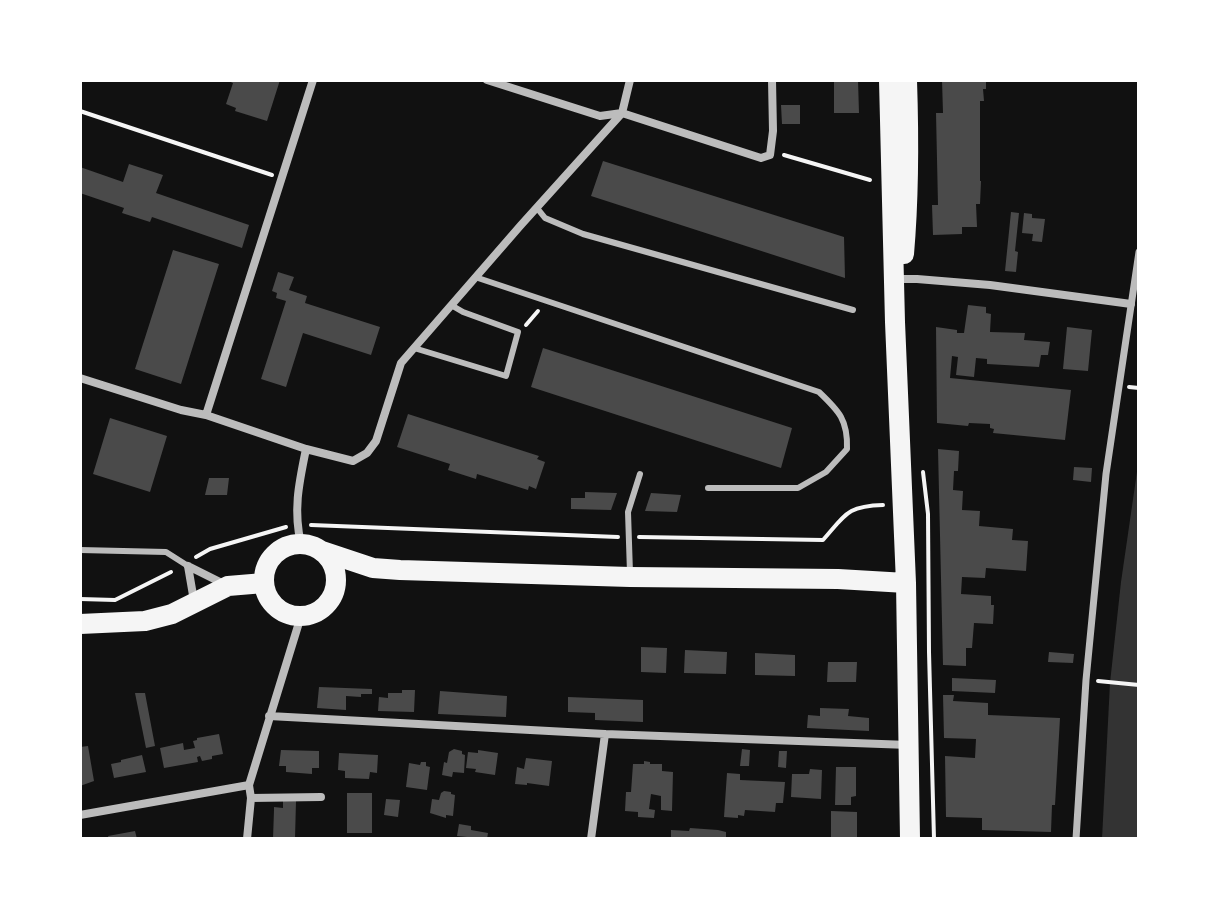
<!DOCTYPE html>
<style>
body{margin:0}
#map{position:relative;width:1219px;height:919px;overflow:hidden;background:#111;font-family:"Space Grotesk",sans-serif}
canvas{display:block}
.frame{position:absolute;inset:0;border:82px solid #fff;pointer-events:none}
</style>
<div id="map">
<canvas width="1219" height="919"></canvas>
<div class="frame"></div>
</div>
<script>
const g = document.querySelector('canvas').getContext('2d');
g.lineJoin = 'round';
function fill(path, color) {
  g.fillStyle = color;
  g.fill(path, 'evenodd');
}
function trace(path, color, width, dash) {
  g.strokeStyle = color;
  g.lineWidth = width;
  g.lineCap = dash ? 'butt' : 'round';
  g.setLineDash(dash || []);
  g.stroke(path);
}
fill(new Path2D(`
 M1139 458V839H1102L1110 683 1121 582Z`), '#333');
fill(new Path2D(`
 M226 80H280L267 121 235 111 236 108 226 104 233 83Z
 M834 80H858L859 113H834Z
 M942 80H986V89H983L984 101H980V181H981L980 204H976L977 227H962V234L933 235 932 205H938L936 113H943Z
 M781 105H800V124H782Z
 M603 161 844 237 845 278 591 196Z
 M129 164 163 175 156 193 249 225 242 248 152 217 150 222 122 213 124 208 80 193V167L123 182Z
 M1011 212 1019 213 1015 251 1018 252 1016 272 1005 271Z
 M1024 213 1032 214V218L1045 219 1042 242 1032 241 1033 234 1022 233Z
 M173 250 219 264 181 384 135 369Z
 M278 272 294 277 289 290 307 296 305 303 380 327 371 355 303 333 286 387 261 379 286 301 276 298 277 293 272 291Z
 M968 305 986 307V313L991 314 990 332 1025 333 1024 340 1050 342 1048 355H1041L1039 367 987 364V359L976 358 974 377 956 375 958 357 952 356 950 378 1071 390 1065 440 993 433 994 429 990 428V424L969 423 968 426 937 423 936 327 957 330V333H964Z
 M1067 327 1092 330 1088 371 1063 369Z
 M543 348 792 428 781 468 531 387Z
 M408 414 539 456 537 459 545 462 536 489 529 486 528 490 477 474 476 479 448 470 450 464 397 447Z
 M110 418 167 436 150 492 93 474Z
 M938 449 959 451 958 471H954L953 490 963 491 962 510 980 511 979 526 1013 529 1012 540 1028 541 1026 571 986 568 985 578 962 577 961 594 991 596V605H994L993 624 974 623 972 648H966V666L943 665Z
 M1074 467 1092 468 1091 482 1073 480Z
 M209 478H229L227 495H205Z
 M585 492 617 493 611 510 571 509V498H585Z
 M651 493 681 495 677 512 645 511Z
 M641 647 667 648 666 673 641 672Z
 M685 650 727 652 726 674 684 673Z
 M1049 652 1074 654 1073 663 1048 662Z
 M755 653 795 655V676L755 675Z
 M828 662H857L856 682H827Z
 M952 678 996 680 995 693 952 691Z
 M319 687 372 689V694H361V697L346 696V710L317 708Z
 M402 690H415L414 712 378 711 379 697 388 698V693H402Z
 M440 691 507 696 506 717 438 714Z
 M135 693H145L155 746 146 748Z
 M943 695H954L953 701 988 703V715L1060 718 1055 805H1052L1051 832 982 830V818L946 817 945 756 975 758 976 739 944 738Z
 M568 697 643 700V722L595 720V713L568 712Z
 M820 708 849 709 848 716 869 718V731L807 728 808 715 820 716Z
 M219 734 223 754 212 756V759L202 761 200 756 197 757 198 762 164 768 160 748 183 743 184 750 195 748 193 741 197 740V738Z
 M88 746 94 781 80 786V747Z
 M454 749 462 751V754L465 755 464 773 453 772 452 777 442 775 444 762 447 763 449 752Z
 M742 749 750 750 749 766H740Z
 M281 750 319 751V768H312V774L286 772V766H279Z
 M478 750 498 753 495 775 475 772 476 769 466 768 468 752 478 753Z
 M779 751H787L786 768 778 767Z
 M339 753 378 755 377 773 370 772 369 779 345 778V771L338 770Z
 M142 755 146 772 114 778 111 764 121 762V760Z
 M526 758 552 761 549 786 527 783V785L515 784 517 767 524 769Z
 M644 761 650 762V764H662V771L673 772 672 811 661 810V796L651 794 649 809 655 810 654 818 638 817V812L625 811 626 792H631L633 764H644Z
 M421 762H426V766L430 767 427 790 406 787 409 763 420 765Z
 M836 767H856V796L851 797V805H835Z
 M810 769 822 770 821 799 791 797 792 774H809Z
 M727 773 740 774V780L785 782 783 803H776L775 812 745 810 744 816 738 815V818L724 817Z
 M444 791 451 792V794L455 795 453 816 446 815V818L430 813 432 799 439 800 441 793Z
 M347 793H372V833H347Z
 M386 799 400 800 398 817 384 815Z
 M283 801H296L295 839H273L274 810V807L283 808Z
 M831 811 857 812V839H831Z
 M459 824 471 826V830L488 833 487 839 457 836Z
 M690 828 718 830 726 832V839H671V830L689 831Z
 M135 831 137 839H109L108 836Z`), '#4a4a4a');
trace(new Path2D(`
 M80 111 272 175
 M784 155 870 180
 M526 325 538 311
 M1129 387 1139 388
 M923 472 928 514 929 652 934 839
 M311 525 618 537
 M639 537 823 540C846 514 847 506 883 505
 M196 557 210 549 286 527
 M80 599 115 600 171 572
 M1098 681 1139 685`), '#f5f5f5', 4);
trace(new Path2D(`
 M537 208 545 218 583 234 853 310
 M475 277 819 392C839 411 848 420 847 449L826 472 798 488H708
 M414 348 506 376 518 332 463 312 451 305
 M80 550 166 552 188 566
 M630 573 628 512 640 474`), '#bcbcbc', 6);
trace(new Path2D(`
 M1076 839 1086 680 1106 474 1139 252`), '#bcbcbc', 7);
trace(new Path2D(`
 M487 80 600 116 622 113 761 158 770 155 773 131 772 80
 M894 279H917L990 285 1131 304
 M80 378 181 410 206 415 306 449C299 483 293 510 301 544
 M206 415 313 80
 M306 449 353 461 367 453 376 441 401 363 521 225 622 113 630 80
 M188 566 224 584
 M188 566 194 601
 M269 716 605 734 909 745
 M251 798 321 797
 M80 815 249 785
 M247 839 251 798 249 785 301 616
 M591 839 605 734`), '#bcbcbc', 8);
trace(new Path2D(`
 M889 80 895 322 906 583 910 839
 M904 254C909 196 909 139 907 80
 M264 580a36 36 0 1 1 72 0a36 36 0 1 1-72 0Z
 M322 551 373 568 400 570 630 577 838 579 906 583
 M80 624 145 621 172 614 228 586 264 583`), '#f5f5f5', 20);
</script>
